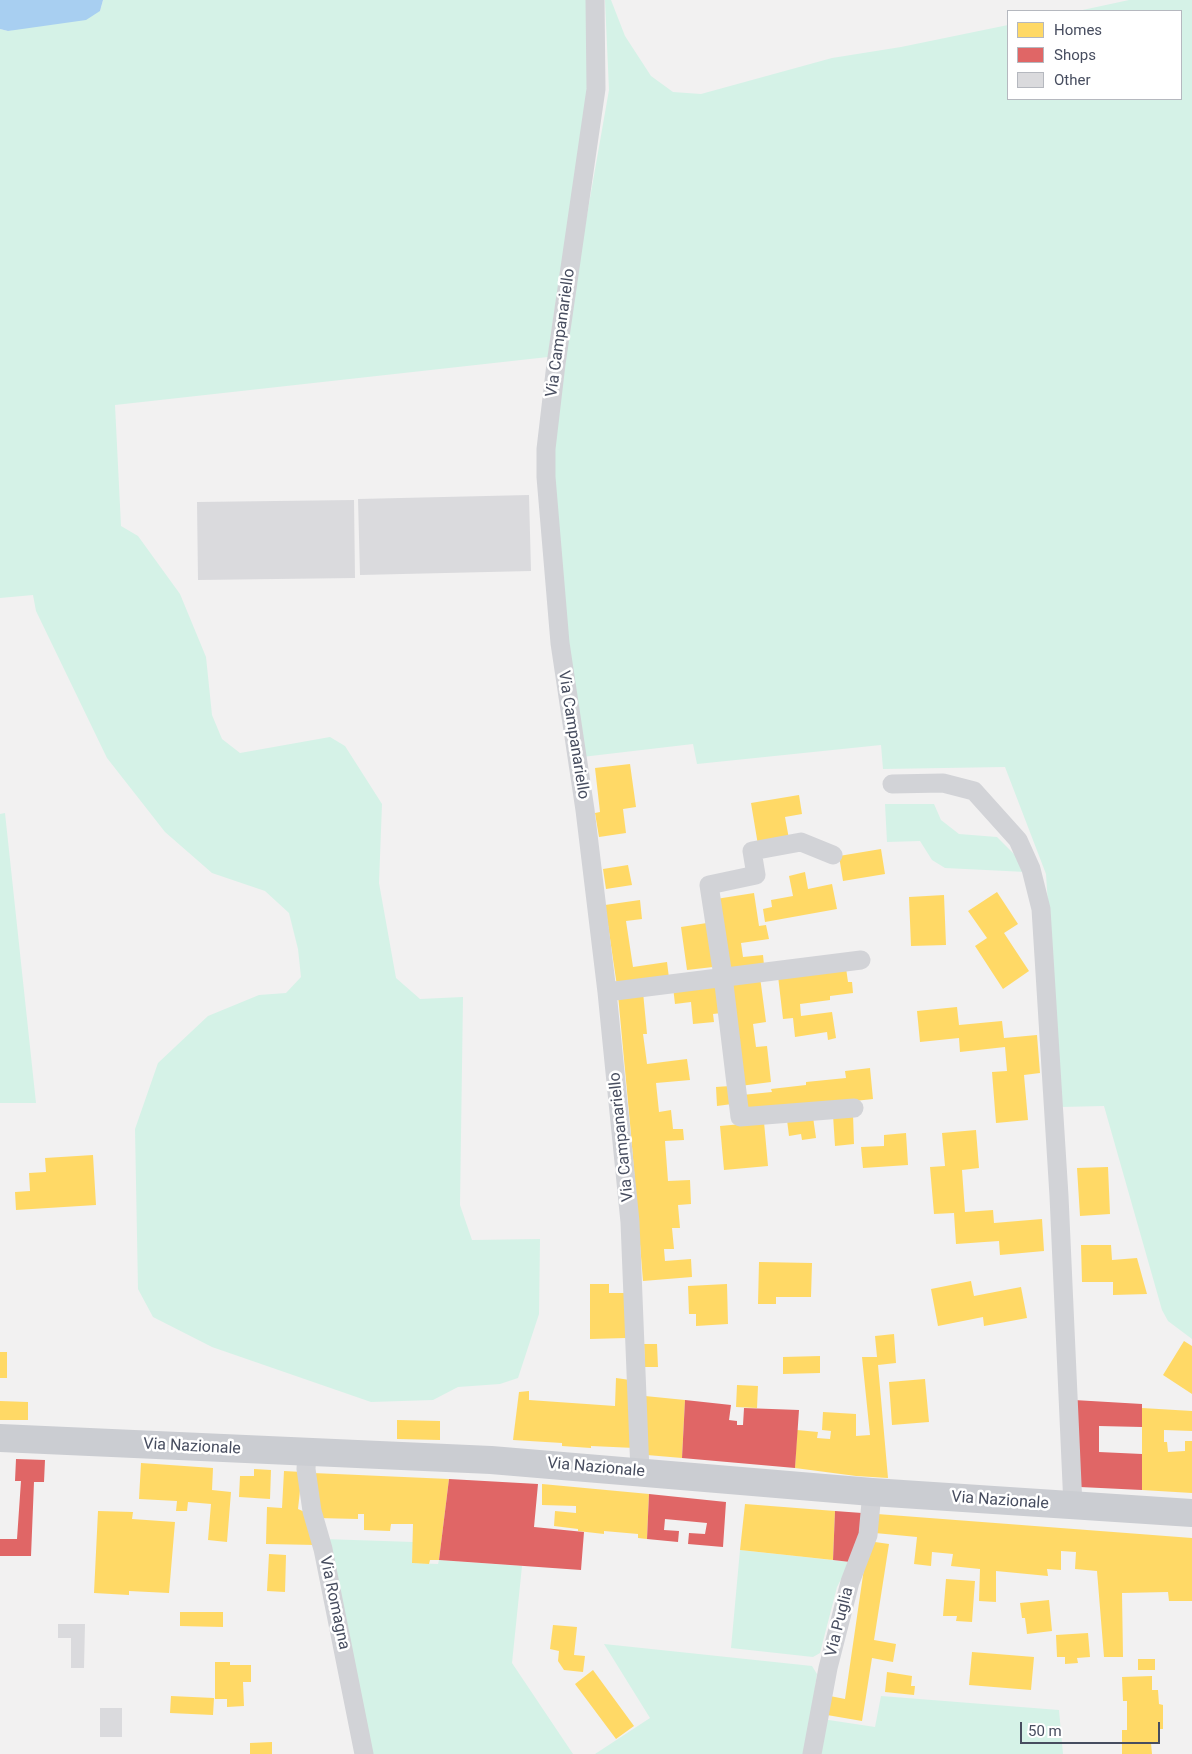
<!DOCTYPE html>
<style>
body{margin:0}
#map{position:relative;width:1192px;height:1754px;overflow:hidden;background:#f2f1f1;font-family:Roboto,sans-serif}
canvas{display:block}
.legend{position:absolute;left:1007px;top:10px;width:175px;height:90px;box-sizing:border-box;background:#fff;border:1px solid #b5b8bf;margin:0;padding:6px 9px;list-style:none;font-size:15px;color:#474d5f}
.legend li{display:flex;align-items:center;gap:10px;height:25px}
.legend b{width:25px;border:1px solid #b5b8bf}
.scale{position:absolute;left:1020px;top:1722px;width:140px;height:22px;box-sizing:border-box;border:2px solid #474d5f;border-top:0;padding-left:6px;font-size:15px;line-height:18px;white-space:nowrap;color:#474d5f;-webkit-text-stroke:4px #fff;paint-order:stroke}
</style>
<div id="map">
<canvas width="1192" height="1754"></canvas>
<ul class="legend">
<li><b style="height:14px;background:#ffd966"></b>Homes</li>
<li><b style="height:14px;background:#e06666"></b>Shops</li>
<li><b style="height:14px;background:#dadadd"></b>Other</li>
</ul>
<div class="scale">50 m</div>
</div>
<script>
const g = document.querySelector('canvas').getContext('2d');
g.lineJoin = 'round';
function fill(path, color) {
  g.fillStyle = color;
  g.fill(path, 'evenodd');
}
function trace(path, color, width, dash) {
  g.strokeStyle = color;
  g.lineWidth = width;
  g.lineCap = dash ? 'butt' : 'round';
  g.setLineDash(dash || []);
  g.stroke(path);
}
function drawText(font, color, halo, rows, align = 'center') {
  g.font = font + ' Roboto,sans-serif';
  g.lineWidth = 5;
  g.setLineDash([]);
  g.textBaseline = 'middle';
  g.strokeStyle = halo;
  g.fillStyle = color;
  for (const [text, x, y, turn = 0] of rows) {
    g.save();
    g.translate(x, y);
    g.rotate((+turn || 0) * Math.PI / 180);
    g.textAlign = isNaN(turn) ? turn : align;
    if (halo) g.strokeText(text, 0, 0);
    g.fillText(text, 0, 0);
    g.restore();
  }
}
fill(new Path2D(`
 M103 0H587C588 47 589 95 582 141 572 213 557 285 548 357L115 405 121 526 138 536 180 594 206 657 212 715 222 739 240 753 330 737 345 746 382 804 379 883 396 978 420 999 463 997 460 1205 472 1240 540 1239 539 1314 518 1378 500 1384 458 1387 433 1400 371 1402 212 1347 153 1317 138 1289 135 1129 158 1063 208 1016 259 995 286 993 301 977 298 949 289 913 265 891 212 873 165 832 107 758 36 611 33 595 0 598V29L8 31 100 11Z
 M605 0H611L625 36 651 76 673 92 701 94 832 58 901 47 1008 25V99H1181V11H1078L1129 0H1192V1339L1168 1321 1162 1310 1104 1106 1061 1107 1046 874 1005 767 883 769 881 745 697 764 693 744 582 757 570 671 552 482 561 380 581 249 609 90Z
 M885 804H934L941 820 959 834 997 837 1016 856 1026 872 945 868 932 860 920 841 887 842Z
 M5 813 36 1103H0V814Z
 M324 1539 413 1542 412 1563 438 1564 439 1560 522 1566 512 1663 573 1754H370Z
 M740 1550 850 1562 837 1587 820 1653 813 1657 731 1648Z
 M604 1644 812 1666 817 1674 806 1754H595L650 1718Z
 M881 1696 1059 1710 1063 1754H817L822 1719 875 1727Z`), '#d5f2e7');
fill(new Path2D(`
 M0 0H103L100 11 86 20 8 31 0 29Z`), '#a8cff1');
fill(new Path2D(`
 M630 764 636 807 623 809 626 833 599 837 595 813 600 812 595 768Z
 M799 795 802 814 785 817 789 839 758 845 751 803Z
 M881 849 885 874 843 881 839 856Z
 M628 865 632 885 606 889 603 869Z
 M805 872 808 889 832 884 837 909 765 922 763 909 772 907 771 900 793 896 789 876Z
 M997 892 1018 924 1004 933 1029 971 1003 989 975 946 987 938 968 911Z
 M754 893 759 926 766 925 769 939 741 943 743 957 763 955 764 965 727 970 716 899Z
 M944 895 946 945 911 946 909 897Z
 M640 900 642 919 626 921 633 967 667 962 669 978 617 986 605 905Z
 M707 923 713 967 687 970 681 927Z
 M846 968 848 982H852L853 993 830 996V1000L800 1004 801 1016 832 1012 836 1038 828 1040 827 1032 795 1037 793 1018 783 1019 778 976Z
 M760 977 766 1022 753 1024 756 1047 767 1046 771 1082 740 1086 727 982Z
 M719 983 722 1013 713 1014 714 1022 693 1024 691 1002 675 1004 673 987Z
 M643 992 647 1034H643L647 1064 687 1059 690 1080 656 1083 659 1112 671 1110 673 1129H683L684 1140 665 1141 668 1181 690 1180 691 1204 678 1205 680 1228H672L674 1249H664L665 1261 691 1259 692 1277 643 1281 631 1134 618 995Z
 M957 1007 959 1025 1002 1021 1004 1038 1037 1035 1040 1073 1024 1075 1028 1120 996 1123 992 1072 1007 1071 1005 1047 960 1052 959 1038 920 1042 917 1011Z
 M870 1068 873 1099 744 1113 742 1095 772 1092 771 1089 806 1085V1082L846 1078 845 1071Z
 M730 1086 732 1104 717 1106 716 1087Z
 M853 1114 854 1144 835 1146 833 1115Z
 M813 1117 816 1138 802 1140 801 1134 789 1136 787 1120Z
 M764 1122 768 1166 724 1170 720 1126Z
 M976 1130 979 1168 962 1170 965 1212 993 1210 994 1223 1042 1219 1044 1251 1000 1255 999 1241 956 1244 954 1213 934 1214 930 1167 945 1166 942 1133Z
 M906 1133 908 1165 863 1168 861 1147 884 1146V1135Z
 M93 1155 96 1205 16 1210 15 1192 30 1191 29 1173 46 1172 45 1158Z
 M1108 1167 1110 1214 1080 1216 1077 1168Z
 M1081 1245H1111L1112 1260 1137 1258 1147 1294 1113 1295V1282H1082Z
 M759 1262 812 1263 811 1297H776V1304H758Z
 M971 1281 974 1296 1021 1287 1027 1318 984 1326 983 1317 938 1326 931 1289Z
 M590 1284H609V1293H626V1338L590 1339Z
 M727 1284 728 1324 696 1326V1314H689L688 1286Z
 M894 1334 896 1363 878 1365 888 1478 856 1476 795 1468 797 1430 818 1432 817 1438 830 1439 831 1431 822 1430 823 1412 856 1414V1436L870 1435 862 1357H877L875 1336Z
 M1184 1341 1192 1346V1394L1163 1375Z
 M644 1344H657L658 1367H645Z
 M0 1352H7V1378H0Z
 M820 1356V1373L783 1374V1357Z
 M616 1378 630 1380 635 1448 591 1446V1448L562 1446V1443L513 1440 519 1392 529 1391V1400L615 1406Z
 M925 1379 929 1422 892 1425 889 1382Z
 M737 1385 758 1386 757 1408 736 1407Z
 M645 1396 685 1400 682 1458 647 1455Z
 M0 1401 28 1402V1420H0Z
 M1142 1408 1192 1411V1431L1164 1430V1442H1167L1168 1452 1185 1451V1441H1192V1493L1142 1490Z
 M397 1420 440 1421V1440L397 1439Z
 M141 1463 213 1468 212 1490 231 1492 227 1542 208 1540 211 1504 188 1502 187 1511H176L177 1501 139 1499Z
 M254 1469 271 1470 270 1499 239 1497 240 1476H254Z
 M284 1471 302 1472 298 1509 309 1514 317 1545 266 1544 267 1507 282 1508Z
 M313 1473 449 1479 439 1560H430L429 1564 412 1563 413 1524H391L390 1531 364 1530V1514H358V1519L318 1518Z
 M542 1484 649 1494 647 1539 638 1538V1534L604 1531V1534L578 1531V1529L554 1526 555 1511 576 1513V1506L542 1505Z
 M745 1504 835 1511 833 1560 740 1550Z
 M98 1511 133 1512 132 1519 175 1522 169 1593 129 1591V1595L94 1593Z
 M877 1514 1192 1538V1601H1169L1168 1592 1122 1593 1123 1657H1104L1097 1571 1075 1569 1076 1552 1061 1551V1570L1047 1569 1048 1576 996 1571V1602L979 1601 980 1569 951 1566 953 1554 932 1552 931 1566 914 1564 917 1537 875 1533Z
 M868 1541 889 1544 874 1640 896 1644 893 1662 872 1658 862 1721 827 1715 830 1696 845 1699Z
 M269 1554 286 1555 285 1592 267 1591Z
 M946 1579 975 1581 972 1622 956 1621 957 1616H943Z
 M1049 1600 1052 1631 1027 1634 1025 1618H1022L1020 1603Z
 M180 1612H223V1627L180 1626Z
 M553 1625 577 1627 574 1655 585 1656 583 1672 564 1670 558 1661 559 1651 550 1649Z
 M1088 1633 1090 1657 1077 1658 1078 1663 1065 1664V1657H1057L1056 1635Z
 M972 1652 1034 1657 1031 1690 969 1685Z
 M1138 1659H1155V1670H1138Z
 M215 1662H230V1665H251V1682H243L244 1706 227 1707V1699H215Z
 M593 1670 634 1726 616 1739 575 1684Z
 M887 1672 912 1676 911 1686H915L914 1695 885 1692Z
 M1152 1676V1690H1158L1159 1704 1163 1705V1729H1159L1160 1743H1151L1152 1754H1122V1730H1127V1701H1123L1122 1677Z
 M171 1696 214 1698 213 1715 170 1713Z
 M272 1742V1754H250V1743Z`), '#ffd966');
fill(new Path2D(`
 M685 1400 731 1405 729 1420 737 1421V1425H743L744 1408 799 1410 795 1468 682 1458Z
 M1074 1400 1142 1404V1427L1099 1426V1452L1142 1454V1490L1080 1487Z
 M16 1459 45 1460 44 1482H34L31 1556H0V1539H17L21 1481H15Z
 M449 1479 538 1484 534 1527 584 1532 581 1570 439 1560Z
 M649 1494 726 1502 723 1547 688 1544 689 1533 705 1534 707 1523 665 1519 664 1530 679 1531 678 1542 647 1539Z
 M835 1511 862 1513 861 1534 850 1562 833 1560Z`), '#e06666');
fill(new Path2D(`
 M529 495 531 571 360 575 358 499Z
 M354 500 355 578 198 580 197 502Z
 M58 1624H85L84 1668H71V1638H58Z
 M100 1708H122V1737H100Z`), '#dadadd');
trace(new Path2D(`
 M595 0 596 89 556 364 546 449V477L560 643 585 810 607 992 630 1222 640 1472
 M892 784 943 783 974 791 1018 840 1031 869 1041 909 1059 1196 1073 1506
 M833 855 801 842 752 851 756 875 709 885 723 976 740 1117 854 1108
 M607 992 861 960
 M307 1452 306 1469 312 1511 323 1549 364 1754
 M812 1754 828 1668 850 1582 868 1535 872 1492`), '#d2d3d7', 19);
trace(new Path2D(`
 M0 1438 491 1460 872 1492 1192 1513`), '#cbcdd2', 28);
drawText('16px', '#474d5f', '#fff', [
 ["Via Campanariello",561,333,-82],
 ["Via Campanariello",573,735,81],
 ["Via Campanariello",622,1137,-96],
 ["Via Nazionale",192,1447,3],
 ["Via Nazionale",596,1468,5],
 ["Via Nazionale",1000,1501,4],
 ["Via Romagna",334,1603,78],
 ["Via Puglia",840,1622,-76]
]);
</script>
